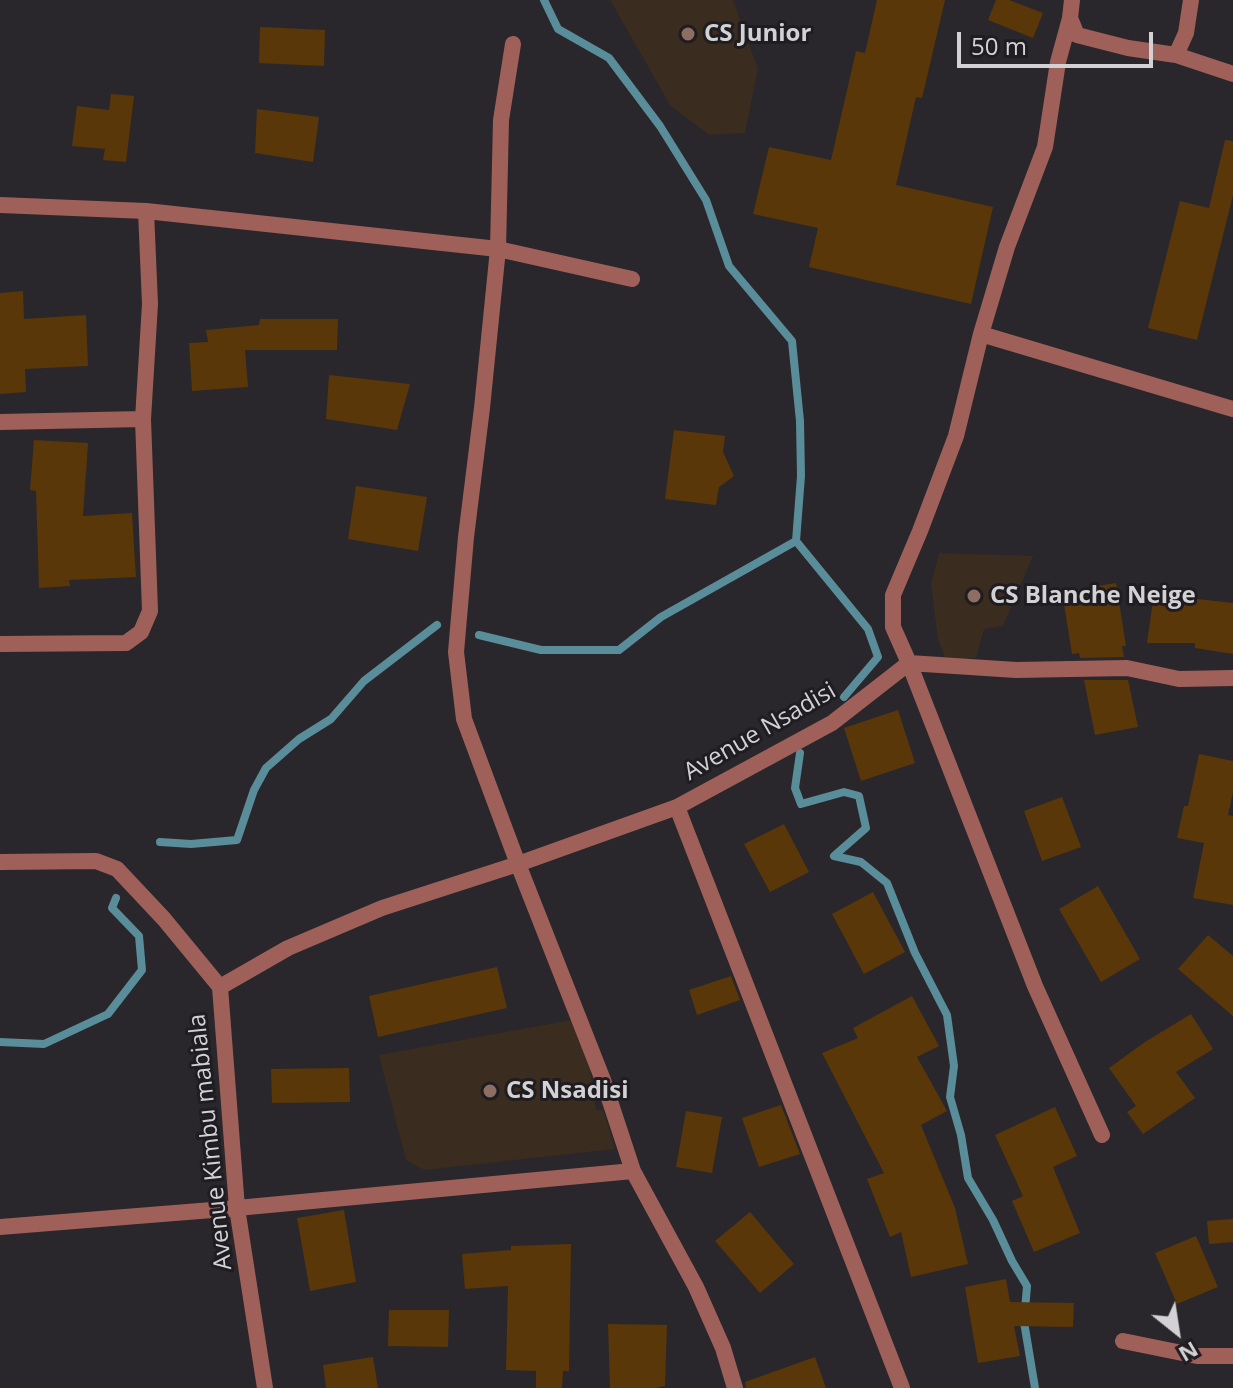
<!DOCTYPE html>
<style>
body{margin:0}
#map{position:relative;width:1233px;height:1388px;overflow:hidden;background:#29272b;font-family:"Open Sans",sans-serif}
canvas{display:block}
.north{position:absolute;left:1137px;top:1292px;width:80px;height:80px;-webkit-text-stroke:6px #1f1d21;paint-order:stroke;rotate:150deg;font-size:22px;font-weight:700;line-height:32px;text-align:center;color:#d2d1d4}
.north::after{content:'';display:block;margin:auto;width:28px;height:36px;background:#d2d1d4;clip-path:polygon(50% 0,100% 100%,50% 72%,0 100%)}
.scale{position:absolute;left:957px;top:32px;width:196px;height:36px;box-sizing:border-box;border:4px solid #d2d1d4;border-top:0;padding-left:10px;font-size:24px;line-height:28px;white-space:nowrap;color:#d2d1d4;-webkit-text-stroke:6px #1f1d21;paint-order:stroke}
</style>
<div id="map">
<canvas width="1233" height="1388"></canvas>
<div class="north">N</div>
<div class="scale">50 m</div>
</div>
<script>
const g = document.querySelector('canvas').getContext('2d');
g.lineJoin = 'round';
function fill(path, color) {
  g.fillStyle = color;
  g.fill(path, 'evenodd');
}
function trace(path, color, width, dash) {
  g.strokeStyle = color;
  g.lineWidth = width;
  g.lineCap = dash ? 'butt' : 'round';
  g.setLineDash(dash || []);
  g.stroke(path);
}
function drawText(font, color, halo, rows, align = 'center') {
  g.font = font + ' "Open Sans",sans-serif';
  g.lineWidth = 6;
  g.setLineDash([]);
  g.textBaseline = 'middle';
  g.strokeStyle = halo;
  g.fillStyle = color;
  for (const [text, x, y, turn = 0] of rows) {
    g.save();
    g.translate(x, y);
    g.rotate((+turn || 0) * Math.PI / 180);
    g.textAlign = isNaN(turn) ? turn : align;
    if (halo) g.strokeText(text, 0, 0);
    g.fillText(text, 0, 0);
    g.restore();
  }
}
fill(new Path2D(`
 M610 0H733L758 69 745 133 709 135 670 105Z
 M939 553 1033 556 1003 626 984 629 976 658 946 659 938 640 931 584Z
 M588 1017 604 1066 590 1071 596 1110H603L615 1149 424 1170 406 1160 379 1055Z`), '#3a2c1f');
trace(new Path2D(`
 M796 541 868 629 878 657 844 697
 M479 635 541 650H619L661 617 796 541 801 476 800 421 792 341 729 266 706 200 660 126 609 58 558 29 544 0
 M800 753 795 788 801 804 844 792 859 796 866 828 834 856 861 862 887 883 915 953 947 1015 954 1066 950 1097 961 1135 968 1178 993 1220 1012 1261 1027 1286 1024 1322 1035 1388
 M160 842 191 844 237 840 254 790 266 768 299 739 331 719 364 681 437 625
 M0 1042 44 1044 108 1014 142 970 139 936 112 908 116 898`), '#598d9a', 8);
fill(new Path2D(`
 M877 0H945L922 98 916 97 896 185 993 207 971 304 809 267 818 228 753 214 769 147 831 160 856 51 865 53Z
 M996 0H1009L1043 13 1033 38 988 20Z
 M260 27 325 30 324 66 259 63Z
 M111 94 134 96 126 162 103 160 105 149 72 146 77 106 109 110Z
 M257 109 319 117 313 162 255 153Z
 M1225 140 1233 141V195L1197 340 1148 328 1180 201 1209 208Z
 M23 291 24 319 86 315 88 366 25 369 26 392 0 394V293Z
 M260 319H338L337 350H245L248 387 192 391 189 343 208 342 206 330 259 325Z
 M329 375 410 384 397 430 326 419Z
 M674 430 725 436 723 452 734 476 719 487 716 505 665 499Z
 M34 440 88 443 83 516 132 513 136 577 69 580 70 586 39 588 36 491 30 490Z
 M356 486 427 497 418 551 348 539Z
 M1116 583 1126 646H1122L1124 657 1080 658 1079 653 1072 654 1062 592Z
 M1154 594 1233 603V654L1195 648V643H1147Z
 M1084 680H1128L1138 727 1095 735Z
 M898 710 915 763 861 781 844 728Z
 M1199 754 1233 761V792L1228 815 1233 816V905L1193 898 1204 843 1177 838 1184 806H1188Z
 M1062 797 1081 847 1042 861 1024 811Z
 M784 824 809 872 770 892 744 844Z
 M1098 886 1140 959 1101 982 1059 909Z
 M873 892 905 952 864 974 832 914Z
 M1208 935 1233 956V1016L1178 969Z
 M497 967 507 1008 378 1037 369 996Z
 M731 976 740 1000 697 1015 689 990Z
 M912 996 939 1046 917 1057 947 1111 921 1125 955 1208 968 1264 911 1277 901 1232 890 1237 867 1179 884 1173 822 1053 858 1038 853 1028Z
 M1191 1014 1213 1049 1176 1072 1195 1098 1143 1134 1127 1112 1136 1106 1109 1068 1145 1042Z
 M349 1068 350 1102 272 1103 271 1069Z
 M781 1105 800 1154 759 1167 742 1118Z
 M1055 1107 1077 1156 1053 1167 1080 1233 1034 1252 1012 1201 1023 1196 995 1135Z
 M686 1111 722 1117 712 1173 676 1167Z
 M344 1210 356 1282 310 1291 297 1218Z
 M750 1212 794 1264 760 1293 715 1241Z
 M1233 1219V1242L1209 1244 1207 1221Z
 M1196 1236 1218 1287 1177 1304 1155 1253Z
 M571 1244 569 1371H563L562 1388H536V1371L506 1370 508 1286 465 1289 462 1254 511 1250V1246Z
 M1006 1279 1010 1302 1074 1303 1073 1327 1014 1326 1020 1356 978 1363 965 1287Z
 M389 1310H449L448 1347 388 1346Z
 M608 1324 667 1325 665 1386 655 1388H610Z
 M373 1357 378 1388H326L323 1365Z
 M815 1357 826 1388H746L745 1382Z`), '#5a3708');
trace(new Path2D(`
 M1070 18 1072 0
 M513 44 501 120 498 249 482 408 466 537 456 652 464 719 518 864 603 1080 633 1171 696 1287 723 1348 735 1388
 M1176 55 1233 74
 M0 205 146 211 498 249 632 279
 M981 334 1233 409
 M0 422 143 419
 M0 644 126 643 141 632 150 611 143 419 150 304 146 211
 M677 807 902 1388
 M0 862 96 861 117 869 164 919 220 987
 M220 987 288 948 382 908 518 864 677 807 832 723 909 663 893 627V595L920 531 956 436 981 334 1007 247 1045 147 1058 62 1070 18 1077 35 1128 48 1176 55 1186 33 1191 0
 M220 987 237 1208 265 1388
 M1102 1135 1035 986 909 663 1016 670 1127 668 1179 679 1233 678
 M0 1227 237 1208 633 1171
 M1123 1341 1197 1356H1233`), '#a0605a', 16);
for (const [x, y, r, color] of [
 [688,34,8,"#8d6e63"],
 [974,596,8,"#8d6e63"],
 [490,1091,8,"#8d6e63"]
]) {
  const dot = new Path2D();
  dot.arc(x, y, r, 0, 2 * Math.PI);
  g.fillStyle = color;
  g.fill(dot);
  trace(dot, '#1f1d21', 3);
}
drawText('bold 24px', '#d2d1d4', '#1f1d21', [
 ["CS Junior",704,34],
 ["CS Blanche Neige",990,596],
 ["CS Nsadisi",506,1091]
], 'left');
drawText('24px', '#d2d1d4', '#1f1d21', [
 ["Avenue Nsadisi",760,732,-30],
 ["Avenue Kimbu mabiala",211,1142,-96]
]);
</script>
